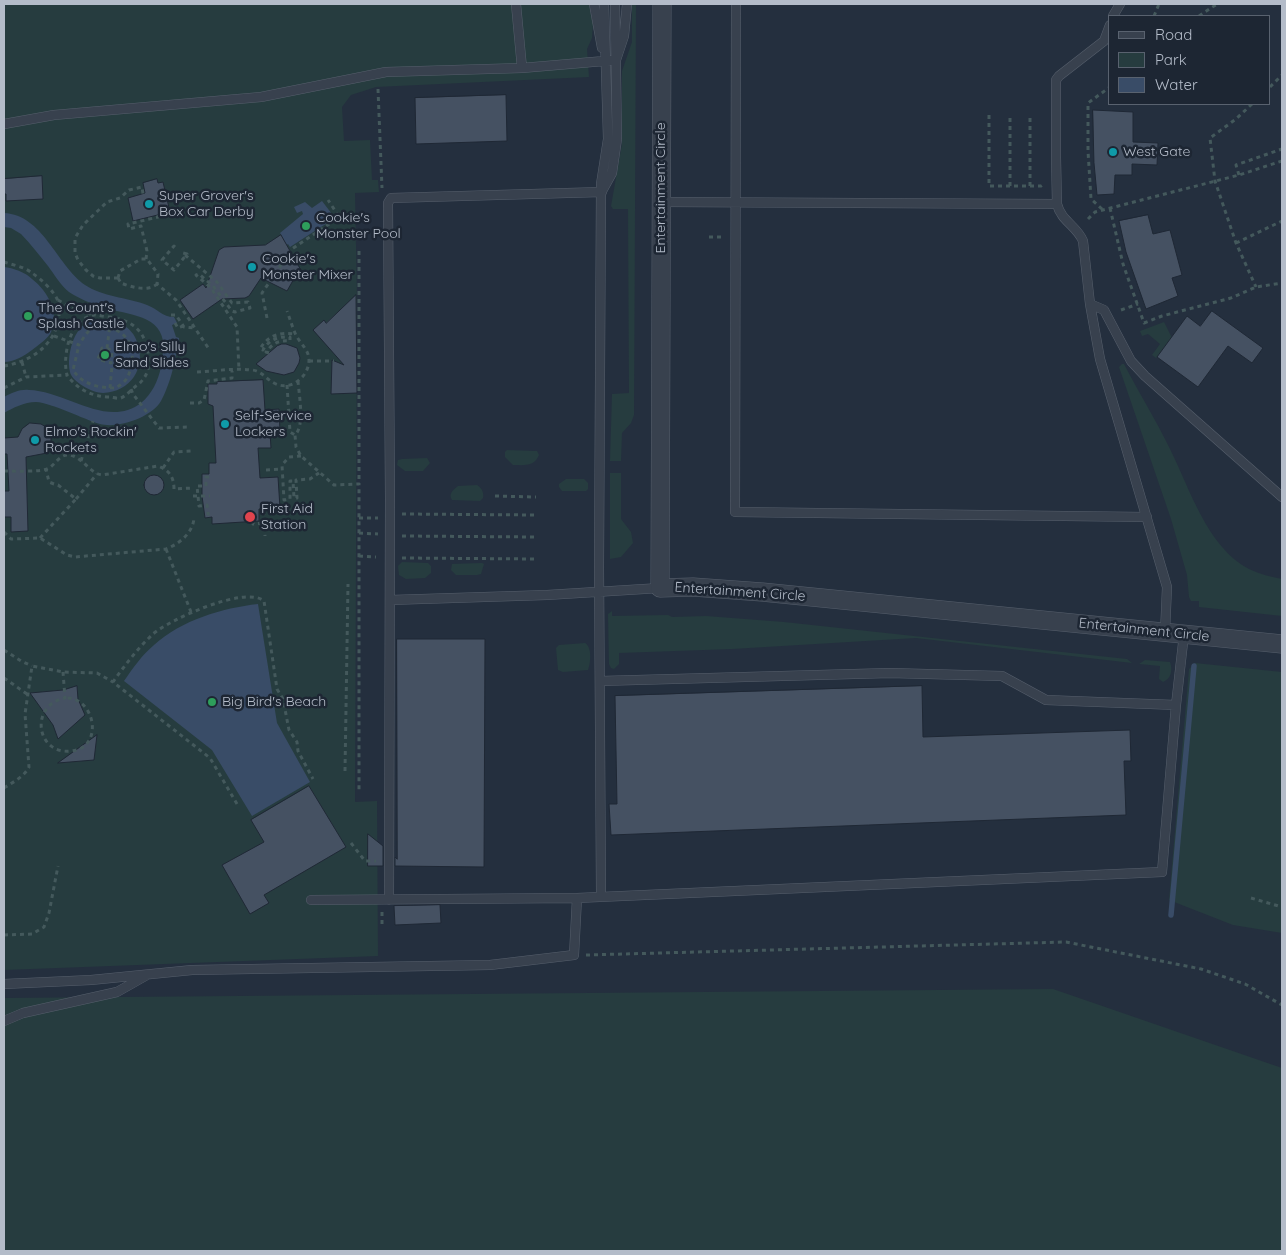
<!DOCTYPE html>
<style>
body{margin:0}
#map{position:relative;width:1286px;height:1255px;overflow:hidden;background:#242f3e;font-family:Quicksand,sans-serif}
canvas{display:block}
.frame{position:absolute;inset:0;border:5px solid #b4bcc9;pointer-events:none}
.legend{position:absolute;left:1108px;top:15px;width:162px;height:90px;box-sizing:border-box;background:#1d2633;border:1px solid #59626f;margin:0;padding:6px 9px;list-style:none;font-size:15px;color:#b4bcc9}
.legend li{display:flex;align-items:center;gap:10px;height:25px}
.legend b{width:25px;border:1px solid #59626f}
</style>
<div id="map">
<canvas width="1286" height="1255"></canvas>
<div class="frame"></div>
<ul class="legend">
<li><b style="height:6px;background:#38414e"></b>Road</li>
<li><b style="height:14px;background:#263c3f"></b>Park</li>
<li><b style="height:14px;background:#394c67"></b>Water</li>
</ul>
</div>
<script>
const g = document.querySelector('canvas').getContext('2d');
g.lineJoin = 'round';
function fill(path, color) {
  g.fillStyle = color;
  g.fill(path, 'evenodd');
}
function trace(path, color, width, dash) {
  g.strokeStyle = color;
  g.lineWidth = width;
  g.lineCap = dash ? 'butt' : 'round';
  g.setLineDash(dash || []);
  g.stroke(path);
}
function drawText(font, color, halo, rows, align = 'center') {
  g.font = font + ' Quicksand,sans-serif';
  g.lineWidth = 5;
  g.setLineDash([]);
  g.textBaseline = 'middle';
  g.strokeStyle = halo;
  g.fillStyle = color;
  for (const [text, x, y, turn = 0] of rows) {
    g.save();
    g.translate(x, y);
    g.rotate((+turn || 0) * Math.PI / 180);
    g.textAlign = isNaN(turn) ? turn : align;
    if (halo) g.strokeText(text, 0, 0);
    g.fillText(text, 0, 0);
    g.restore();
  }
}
fill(new Path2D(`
 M4 4H589L593 24 592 38 587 49 589 77 376 87 351 95 342 107 344 141 370 140 372 180H378L379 192 355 193 357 298 355 802 377 801 378 956 4 970Z
 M632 4H636L634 415 631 423 622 433 621 461H610L612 394 629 393 628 209H613L611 206 622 144V71L632 42Z
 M1164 322 1172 338 1156 358 1152 355 1160 344 1148 334 1142 336 1140 331Z
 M1122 364H1124C1139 393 1156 420 1170 449 1190 489 1207 547 1249 569 1260 574 1271 577 1282 579V616L1199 607V601H1191L1189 597 1187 575 1171 519 1119 367Z
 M507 450 535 451H537L539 455C534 467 524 465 513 465L505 457V452Z
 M427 458 430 463 423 471H405L397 465 398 460 402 459Z
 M610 473H621V519L631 532 633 543 621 557 610 559Z
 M566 479H584L588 483V489L586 491H562L559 487V484Z
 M477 485C482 488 484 493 483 498L480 501 452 500C448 494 453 490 458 486Z
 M402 562 428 563 431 566V573L425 578 406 579 399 575 398 566Z
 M482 563 484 564 481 574 477 575H456L451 570 452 564Z
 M612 611V616L668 615 672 617 706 616 784 622 1127 659 1132 663 916 638 732 649 619 653V664L614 669 611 668 609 664 608 614Z
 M585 643C592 647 591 662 588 670L563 672 558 670 556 648 559 645Z
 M1145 660 1170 662C1173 670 1171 679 1163 682L1159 679 1160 666 1139 664Z
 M1195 663 1282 672V933L1233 925 1169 900 1189 669Z
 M1053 989 1282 1068V1251H4V998Z`), '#263c3f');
fill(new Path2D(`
 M322 201 335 218 290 247 288 244 272 255 266 246 282 236 280 233 303 214 302 211 297 213 294 207 305 202 312 208Z
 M4 213C43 215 56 264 85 285 103 297 126 297 147 305 158 309 162 317 174 317L177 323 172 325 176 337 179 338V344L177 346C176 361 169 387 161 401 152 417 118 429 100 424 83 419 52 403 36 402 24 402 13 408 4 413V397C12 393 20 389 29 390 66 391 107 429 141 403 152 394 158 381 161 367 162 359 164 349 163 341 159 313 121 314 100 307 90 303 78 298 69 292 61 286 54 274 48 266 39 255 31 244 21 234L11 228 4 227Z
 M4 267C13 268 25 272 32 279 48 291 61 315 50 334 46 340 37 346 32 350 24 356 14 362 4 362Z
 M97 320C105 321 115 321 123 325 130 329 135 335 137 342 147 368 130 392 103 393 93 393 72 382 70 372 66 354 75 320 97 320Z
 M258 604 277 723 310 782 252 816 212 750 124 681C133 668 142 655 154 645 182 620 222 608 258 604Z`), '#394c67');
trace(new Path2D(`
 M1171 915 1194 666`), '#394c67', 5.5);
const building = new Path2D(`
 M506 95 507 141 416 144 415 98Z
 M1093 110 1133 112V142L1158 143 1157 165 1132 164V175H1115L1114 194 1097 195 1094 163Z
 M42 176 43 199 6 201V194H4V179Z
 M157 179 158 183 163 182 170 212 133 221 128 198 145 193 143 183Z
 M1148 215 1153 234 1170 230 1182 275 1172 278 1178 296 1146 309 1126 252 1119 221Z
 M281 235 302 272 295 277 287 291 261 278 249 296 245 298 222 299 193 319 180 300 203 284 206 288 219 250 224 247 265 245Z
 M356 295 357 393 331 394 332 360 344 365 313 330 324 320 326 323Z
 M1212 311 1263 348 1252 363 1228 346 1198 387 1157 357 1187 316 1200 326Z
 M282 344H286L297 348 300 358 299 363 294 372 284 375 266 371 256 364 277 346Z
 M263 380 265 410 279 409 280 431 270 432 271 448H258L260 478 278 477 280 508 259 509V521L212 524V517L205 518 202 496V474H209V463H216L213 406 208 404V384H217V382Z
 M30 423 41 424 46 427 51 436V442L47 453 26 457 28 531 11 532V517H4V491H9L7 454H4V438L18 437 22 429Z
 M144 485a10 10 0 1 1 20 0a10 10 0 1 1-20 0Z
 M397 639H485L484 867 395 866V857L397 859Z
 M77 686 78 699 85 715 58 739 53 725 30 693 63 690Z
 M922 686 923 737 1130 730 1131 761H1124L1126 815 611 835 609 804H617L615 696Z
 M97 735 94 760 58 763Z
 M309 786 346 847 264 895 269 903 250 914 222 865 264 842 251 820Z
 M368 834 383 846V866H368Z
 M440 905 441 923 395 925 394 906Z`);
fill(building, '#455162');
trace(building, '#1f2835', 1);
const lane = new Path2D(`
 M516 4 522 68 616 60 624 36 627 4
 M594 4 602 48
 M736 4 735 512 1147 517
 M1113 16 1120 4
 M4 124 54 115 261 97 386 72 522 68
 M602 191 612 173 617 139 615 4
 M662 202 1057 204 1056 157V80L1059 76 1104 41 1110 25
 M1057 204C1061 221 1077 226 1083 241L1090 304 1100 359 1167 587 1165 633
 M1090 304 1104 310 1131 361 1145 376 1282 497
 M390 600 547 595 660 588
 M1176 705 1184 634
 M601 895 599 567 601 184 608 139 604 4
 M311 900 577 898 1162 872 1176 705 1046 700 1002 676 890 673 600 681
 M389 900 390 499 388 203 391 198 602 192
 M4 984 91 980 192 970 490 965 574 955 577 898
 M4 1021 23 1013 117 992 147 975`);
const street = new Path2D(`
 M662 4 660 588 693 587 762 592 1282 644`);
trace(lane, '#565f6c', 10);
trace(street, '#565f6c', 19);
trace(new Path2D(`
 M1154 16 1159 4
 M1199 16 1217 4
 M1270 87 1282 75
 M378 89 382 188
 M1252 104 1236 119 1210 138 1215 181 1236 243 1256 287
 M989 115V186H1041L1044 184
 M1239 175 1236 165 1282 149
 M1010 186V115
 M1030 186V116
 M1110 208 1123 264 1144 323 1162 316 1231 298 1256 287 1282 283
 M1102 209 1091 199 1088 151V103L1110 87
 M1088 219 1095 212 1239 175 1282 161
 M709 237H724
 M1236 243 1282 221
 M359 251V484
 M185 255 217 282 232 303 248 302 250 308 235 312 232 311 213 286 199 274 196 275 211 288 237 327 239 370
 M146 259 147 251 141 226 129 229 128 224 158 217 157 215
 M4 262C13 265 25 267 32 273 41 279 54 291 58 301 60 306 59 311 59 316 56 345 30 362 4 366
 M118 278H100L93 276 86 270 78 260 75 253V238L83 225 107 202 120 198 129 190 142 187 143 194
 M118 278 120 271 141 259H147L158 274 157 284 176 300 209 349
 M118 278 121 283C131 287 148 292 157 284
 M58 300 75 310 94 315
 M1121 310 1138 304
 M171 315H176L184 327 195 328
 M267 318 262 293 292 249 338 218V215L328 200
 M175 323 178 328 183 326
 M54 336 79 345C83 339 87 330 94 328 97 327 103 328 106 328 132 329 138 358 127 378 125 382 120 385 116 388 99 388 83 385 73 370L79 345
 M107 348 112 351 111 363 98 359 102 348H107L111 317
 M269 353 266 352C273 343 279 340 290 341V337C278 336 269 340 263 350L260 349C268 335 280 332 295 334
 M309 361H334
 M22 362 26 377
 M132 363 149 365
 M197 372C215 371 234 368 251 370 261 370 266 379 274 383 290 392 309 377 309 360 309 349 299 343 295 333 292 326 290 319 287 311
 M298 381C299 395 305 426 295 435L296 447 301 456 334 485 359 484V793
 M287 385 290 432 295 435
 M4 388 26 377 67 375C62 356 70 318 94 315 99 315 105 317 110 317 136 321 147 334 149 360 149 371 145 380 136 386 132 389 126 396 121 398 118 399 112 397 109 397 91 396 78 390 67 375
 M110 388 112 366 111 363
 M131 389 133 394 159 428 190 427
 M190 403H199L204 400 208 381 232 378V371
 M301 456 289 457 282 465 284 500 290 499V481H293L294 498H297L296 480 310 479 319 473
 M81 461 93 421
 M163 468 174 452 191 451
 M266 470 282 469
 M4 471C14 471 39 472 47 469 55 466 59 454 69 455 83 457 89 473 102 475L158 466C169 470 174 477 174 489L193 488
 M209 477H206V486H197L199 506 207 505 208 514H211
 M193 496H210
 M495 496 536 497
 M76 499 97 474
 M263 503 265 536
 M402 514 536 515
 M359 518H378
 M253 521V524L264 523
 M4 532 11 539 40 538 67 555 75 557 166 549C179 544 193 533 194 518
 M359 533 378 534
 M402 536 536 537
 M40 538 76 499 58 485 54 484 49 482 46 469
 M166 549 191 612
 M359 556 376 557
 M402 558 537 559
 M4 650 21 661 32 666
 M63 672 65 698C29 705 36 755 71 751 105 748 95 696 65 698
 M4 678 27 694
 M345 771 348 584
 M4 788C13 782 24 777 29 767L25 714 32 666 63 672 97 673 113 682
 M237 804 210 758 113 682C125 665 138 648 153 634 169 620 245 585 264 601L277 689 283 699 289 730 297 742 298 751 313 779
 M351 843 365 861H376
 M1251 898 1282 907
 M382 924V912
 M4 935 32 934 44 927 49 913 58 866
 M586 955 1066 942 1201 969 1245 984 1282 1005`), '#44595c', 3, [4, 4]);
trace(lane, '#38414e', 9);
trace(street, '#38414e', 18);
trace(new Path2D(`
 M175 247 174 246 162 260 174 270 187 254 183 253`), '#44595c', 3, [4, 4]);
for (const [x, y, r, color] of [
 [1113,152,5,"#0f9aa8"],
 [149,204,5,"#0f9aa8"],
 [306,226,5,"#2e9e5b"],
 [252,267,5,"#0f9aa8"],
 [28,316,5,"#2e9e5b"],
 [105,355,5,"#2e9e5b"],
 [225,424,5,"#0f9aa8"],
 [35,440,5,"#0f9aa8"],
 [250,517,6,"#e0444e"],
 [212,702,5,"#2e9e5b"]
]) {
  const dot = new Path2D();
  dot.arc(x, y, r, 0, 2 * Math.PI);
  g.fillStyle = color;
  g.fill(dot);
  trace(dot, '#1d2633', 2);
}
drawText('14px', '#b4bcc9', '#1d2633', [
 ["West Gate",1123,152],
 ["Super Grover's",159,196],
 ["Box Car Derby",159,212],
 ["Cookie's",316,218],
 ["Monster Pool",316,234],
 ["Cookie's",262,259],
 ["Monster Mixer",262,275],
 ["The Count's",38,308],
 ["Splash Castle",38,324],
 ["Elmo's Silly",115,347],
 ["Sand Slides",115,363],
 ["Self-Service",235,416],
 ["Lockers",235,432],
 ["Elmo's Rockin'",45,432],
 ["Rockets",45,448],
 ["First Aid",261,509],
 ["Station",261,525],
 ["Big Bird's Beach",222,702]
], 'left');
drawText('14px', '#b4bcc9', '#1d2633', [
 ["Entertainment Circle",661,188,-90],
 ["Entertainment Circle",740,592,4],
 ["Entertainment Circle",1144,630,6]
]);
</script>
